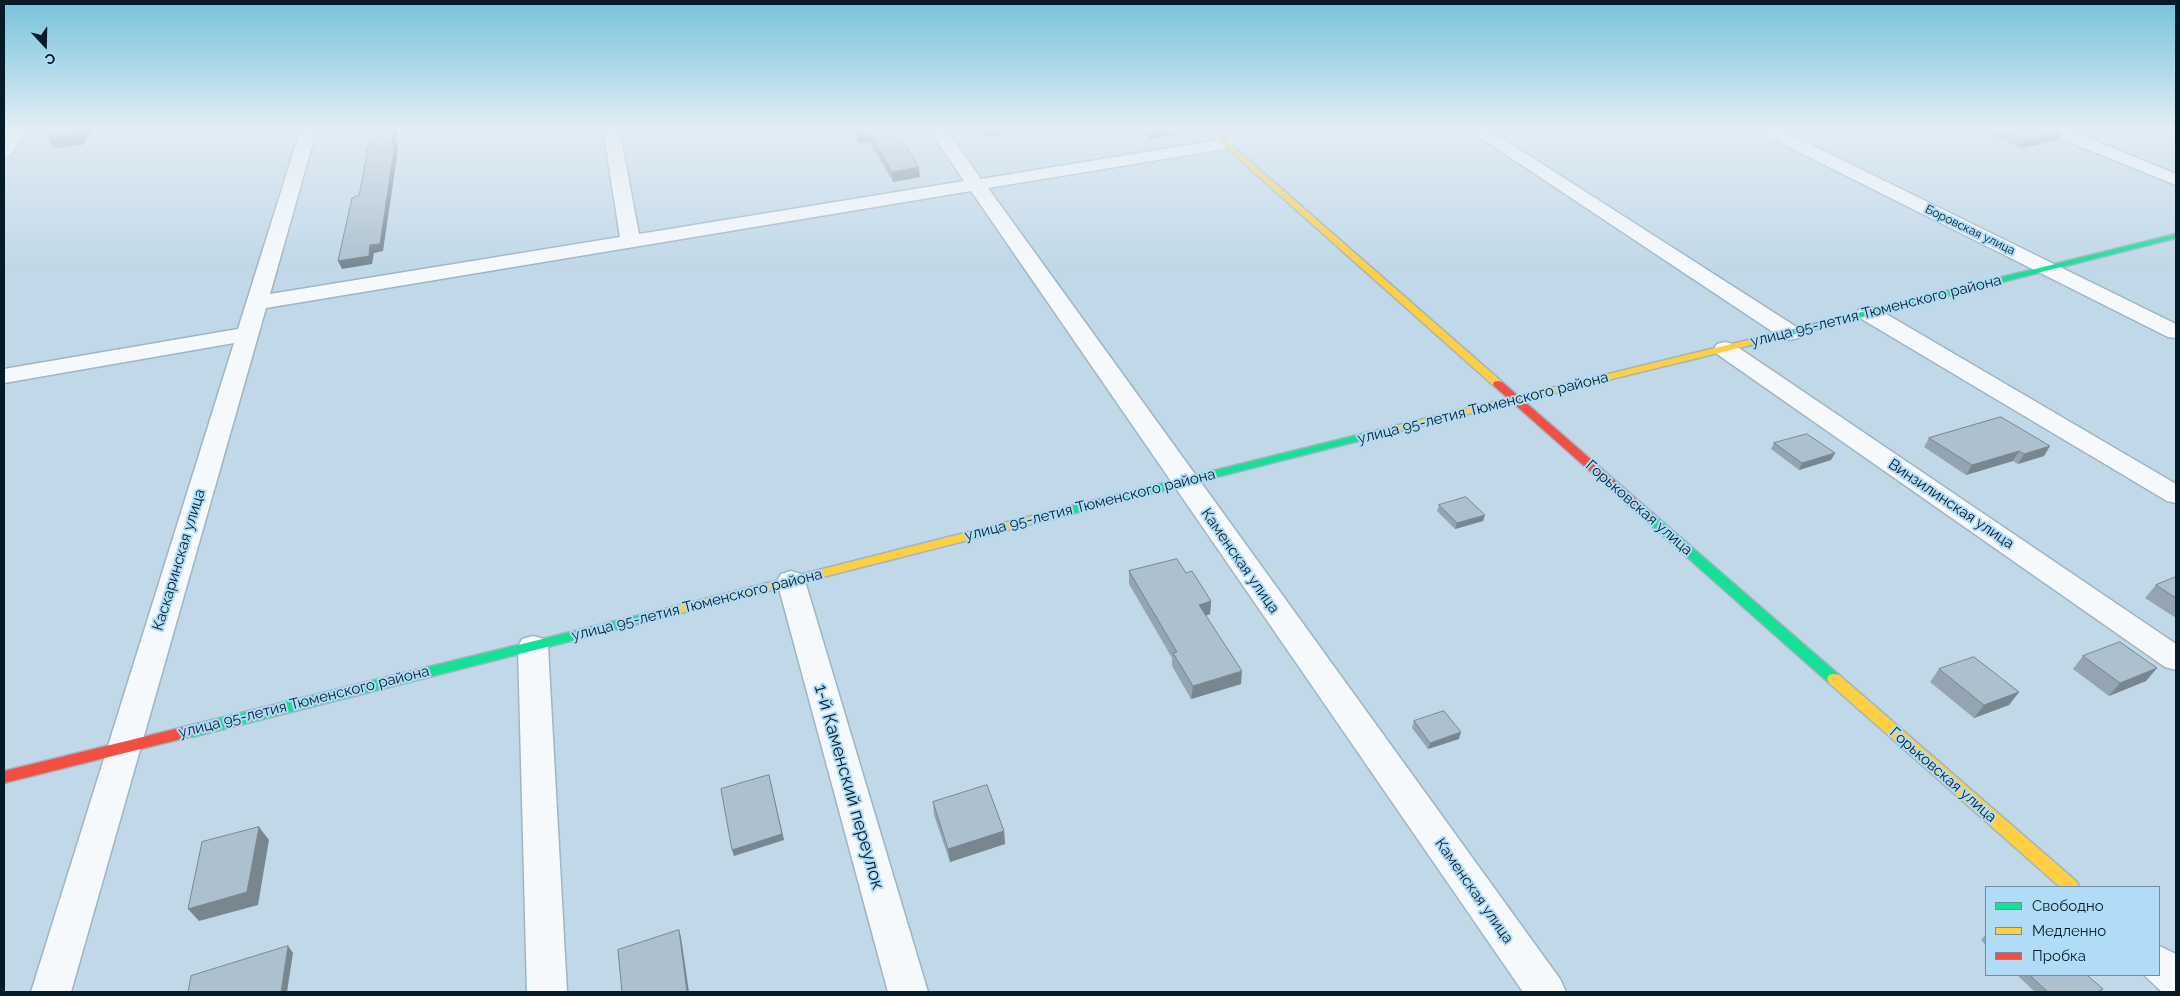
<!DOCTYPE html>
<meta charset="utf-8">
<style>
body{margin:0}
#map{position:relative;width:2180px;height:996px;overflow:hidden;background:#c1d8e8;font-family:Raleway,sans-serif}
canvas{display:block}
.frame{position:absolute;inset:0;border:5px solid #051b27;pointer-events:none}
.legend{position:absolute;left:1985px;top:886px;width:175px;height:90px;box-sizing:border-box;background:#b1dcf8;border:1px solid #6c8fa4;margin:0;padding:6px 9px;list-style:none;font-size:15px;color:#051b27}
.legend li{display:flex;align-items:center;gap:10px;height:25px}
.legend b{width:25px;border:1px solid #6c8fa4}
.north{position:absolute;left:20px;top:20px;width:50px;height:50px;-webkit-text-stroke:4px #b1dcf8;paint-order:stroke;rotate:159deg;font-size:14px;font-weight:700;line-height:20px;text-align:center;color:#051b27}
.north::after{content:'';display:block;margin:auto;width:18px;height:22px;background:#051b27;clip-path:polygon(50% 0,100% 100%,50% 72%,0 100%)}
</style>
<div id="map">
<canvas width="2180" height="996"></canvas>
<div class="frame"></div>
<ul class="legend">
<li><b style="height:6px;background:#16e098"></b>Свободно</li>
<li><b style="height:6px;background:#ffcf43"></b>Медленно</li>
<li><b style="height:6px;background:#f24e42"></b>Пробка</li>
</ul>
<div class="north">С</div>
</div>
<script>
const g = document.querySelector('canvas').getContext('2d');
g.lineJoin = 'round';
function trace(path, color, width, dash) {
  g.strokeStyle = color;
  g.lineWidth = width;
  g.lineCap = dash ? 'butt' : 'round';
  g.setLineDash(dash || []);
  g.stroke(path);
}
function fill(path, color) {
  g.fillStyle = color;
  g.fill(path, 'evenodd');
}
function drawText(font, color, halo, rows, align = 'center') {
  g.font = font + ' Raleway,sans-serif';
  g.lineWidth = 4;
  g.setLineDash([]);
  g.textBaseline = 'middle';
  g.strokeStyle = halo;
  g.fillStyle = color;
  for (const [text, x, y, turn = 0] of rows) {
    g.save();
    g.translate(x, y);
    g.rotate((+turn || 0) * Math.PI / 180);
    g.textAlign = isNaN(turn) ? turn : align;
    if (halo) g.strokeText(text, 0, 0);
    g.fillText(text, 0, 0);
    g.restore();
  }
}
const street = new Path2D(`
 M13 128H30L10 156 4 157V141Z
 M301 128H317L270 294 620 237 603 128H619L639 234 964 181 928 128H945L981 179 1225 139 1231 140 1233 144 1231 148 1225 149 988 188 1560 979 1566 992H1523L971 191 266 308 71 992H31L234 343 4 383V369L238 329Z
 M1466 128H1486L1798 328 1801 333 1798 338 1790 340 1782 338Z
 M1755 128H1777L2176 324V338L2168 337 1757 131Z
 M2040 128H2064L2176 174V185L2042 131Z
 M1868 307 1876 308 2176 484V503L2167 501 1860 318 1857 313 1860 308Z
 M1725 342 1733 344 2176 644V670L2165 667 1717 354 1714 349 1717 344Z
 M791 571 801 574 805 581 928 992H888L777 581 781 574Z
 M533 636 544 639 548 647 567 992H527L518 647 522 639Z
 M2159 946 2176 954V992H2162L2144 975H2159Z`);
const fast = new Path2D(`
 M2176 234V238L1748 346 1743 343 1745 341Z
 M1362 434 1366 435 1367 437 1366 439 1059 517 1053 513 1059 509Z
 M1639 504 1643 505 1839 675 1841 679 1839 683 1834 684 1829 683 1635 511 1633 508 1635 505Z
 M673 607 677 608 679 611 677 614 192 737 187 735 185 731 187 727 192 725Z`);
const slow = new Path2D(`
 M1204 128H1212L1502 382 1503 384 1502 386H1494Z
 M1748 340 1753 343 1751 345 1362 440 1357 437 1362 434Z
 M1059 509 1065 513 1063 516 673 615 669 614 667 611 669 608 673 607Z
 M1834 674 1839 675 2077 882 2079 887H2060L1829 683 1827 679 1829 675Z`);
const jam = new Path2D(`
 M1498 381 1502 382 1643 505 1645 508 1643 511H1635L1494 386 1493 384 1494 382Z
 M192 725 197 727 199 731 197 735 4 783V771Z`);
trace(street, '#a0b4c2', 3);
trace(fast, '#a0b4c2', 3);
trace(slow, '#a0b4c2', 3);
trace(jam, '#a0b4c2', 3);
fill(street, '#f6f9fc');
fill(fast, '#16e098');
fill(slow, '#ffcf43');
fill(jam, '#f24e42');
fill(new Path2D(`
 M850 128H895L920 177 893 182 869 142 858 143Z
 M977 128H1009V133L983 137Z
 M1138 128H1177V134L1149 139Z
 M1976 128H2055L2058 140 2021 148Z
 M2070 128H2112L2084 134Z
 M2001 417 2044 456 2018 464 2013 461 1966 475 1924 447 1929 438Z
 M1774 443 1835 453 1831 460 1799 470 1771 449Z
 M1439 505 1483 521 1455 529 1437 511Z
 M1129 571 1186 573 1211 601 1210 614 1206 616 1241 684 1191 699 1172 666V658L1129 584Z
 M2176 577V618L2145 598 2156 585Z
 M2083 656 2157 668 2146 681 2109 696 2073 669Z
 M1939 669 2019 692 2009 705 1974 718 1930 682Z
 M1414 721 1459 739 1428 749 1412 728Z
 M933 802 1004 831 1005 844 950 862 934 815Z
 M1986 934V945L1981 940Z
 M2017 975H2087L2100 992H2035Z`), '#94a5b1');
fill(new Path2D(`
 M81 128H93L83 145 54 148 48 138Z
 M394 128H398L396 143 398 150 383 251 374 253 372 264 342 269 338 261 370 245Z
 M983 128H1009V133L983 137Z
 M2087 128H2112L2084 134Z
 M1178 129 1177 134 1149 139V134Z
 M868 132 869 142 858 143 857 133Z
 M2063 132 2058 140 2021 148 2025 140Z
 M919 167 920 177 893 182 892 172Z
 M2050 446 2044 456 2018 464 2024 454Z
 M2019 451 2013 461 1966 475 1972 465Z
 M1835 453 1831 460 1799 470 1802 463Z
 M1485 515 1483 521 1455 529 1457 523Z
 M1211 601 1210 614 1198 618 1199 605Z
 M2157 668 2146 681 2109 696 2120 683Z
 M1242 671 1241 684 1191 699 1193 686Z
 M2019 692 2009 705 1974 718 1984 705Z
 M1461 732 1459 739 1428 749 1430 743Z
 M769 775 784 840 734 856 732 850Z
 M259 827 269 840 258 905 199 921 188 909Z
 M1004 831 1005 844 950 862 948 849Z
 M679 930 681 937 689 992H687Z
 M288 946 293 953 287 992H281Z`), '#788690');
const building = new Path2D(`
 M55 128H81L77 134 48 138Z
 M372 128H394L392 144 395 143 380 244 370 245 369 256 338 261 352 198 359 195Z
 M854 128H895L919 167 892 172 868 132 857 133Z
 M1144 128H1177L1178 129 1149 134Z
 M1998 128H2055L2063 132 2025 140Z
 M2001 417 2050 446 2024 454 2019 451 1972 465 1929 438Z
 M1807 434 1835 453 1802 463 1774 443Z
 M1466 497 1485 515 1457 523 1439 505Z
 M1177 559 1186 573 1192 571 1211 601 1199 605 1242 671 1193 686 1173 653 1177 652 1129 571Z
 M2176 577V598L2156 585Z
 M2120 642 2157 668 2120 683 2083 656Z
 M1974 657 2019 692 1984 705 1939 669Z
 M1444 711 1461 732 1430 743 1414 721Z
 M769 775 782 834 732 850 721 789Z
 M987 785 1004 831 948 849 933 802Z
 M259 827 247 892 188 909 202 842Z
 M679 930 687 992H622L618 950Z
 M288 946 281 992H188L191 976Z
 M2030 975H2087L2103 989 2098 992H2048Z`);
fill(building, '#acc0ce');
trace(building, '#788690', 1);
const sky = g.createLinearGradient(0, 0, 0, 268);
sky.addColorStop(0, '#74c3db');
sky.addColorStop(0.48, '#e3edf5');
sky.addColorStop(1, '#e3edf500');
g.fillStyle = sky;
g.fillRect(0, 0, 2180, 268);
drawText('12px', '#051b27', '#b1dcf8', [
 ["Боровская улица",1970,230,26]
]);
drawText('15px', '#051b27', '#b1dcf8', [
 ["улица 95-летия Тюменского района",1876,311,-14],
 ["улица 95-летия Тюменского района",1483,408,-14],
 ["Винзилинская улица",1951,504,34],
 ["улица 95-летия Тюменского района",1090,505,-14],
 ["Горьковская улица",1639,508,41],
 ["Каскаринская улица",179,560,-73],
 ["Каменская улица",1240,561,55],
 ["улица 95-летия Тюменского района",697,605,-14],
 ["улица 95-летия Тюменского района",304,702,-14],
 ["Горьковская улица",1943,775,41],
 ["Каменская улица",1474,891,55]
]);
drawText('18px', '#051b27', '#b1dcf8', [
 ["1-й Каменский переулок",849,787,74]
]);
</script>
